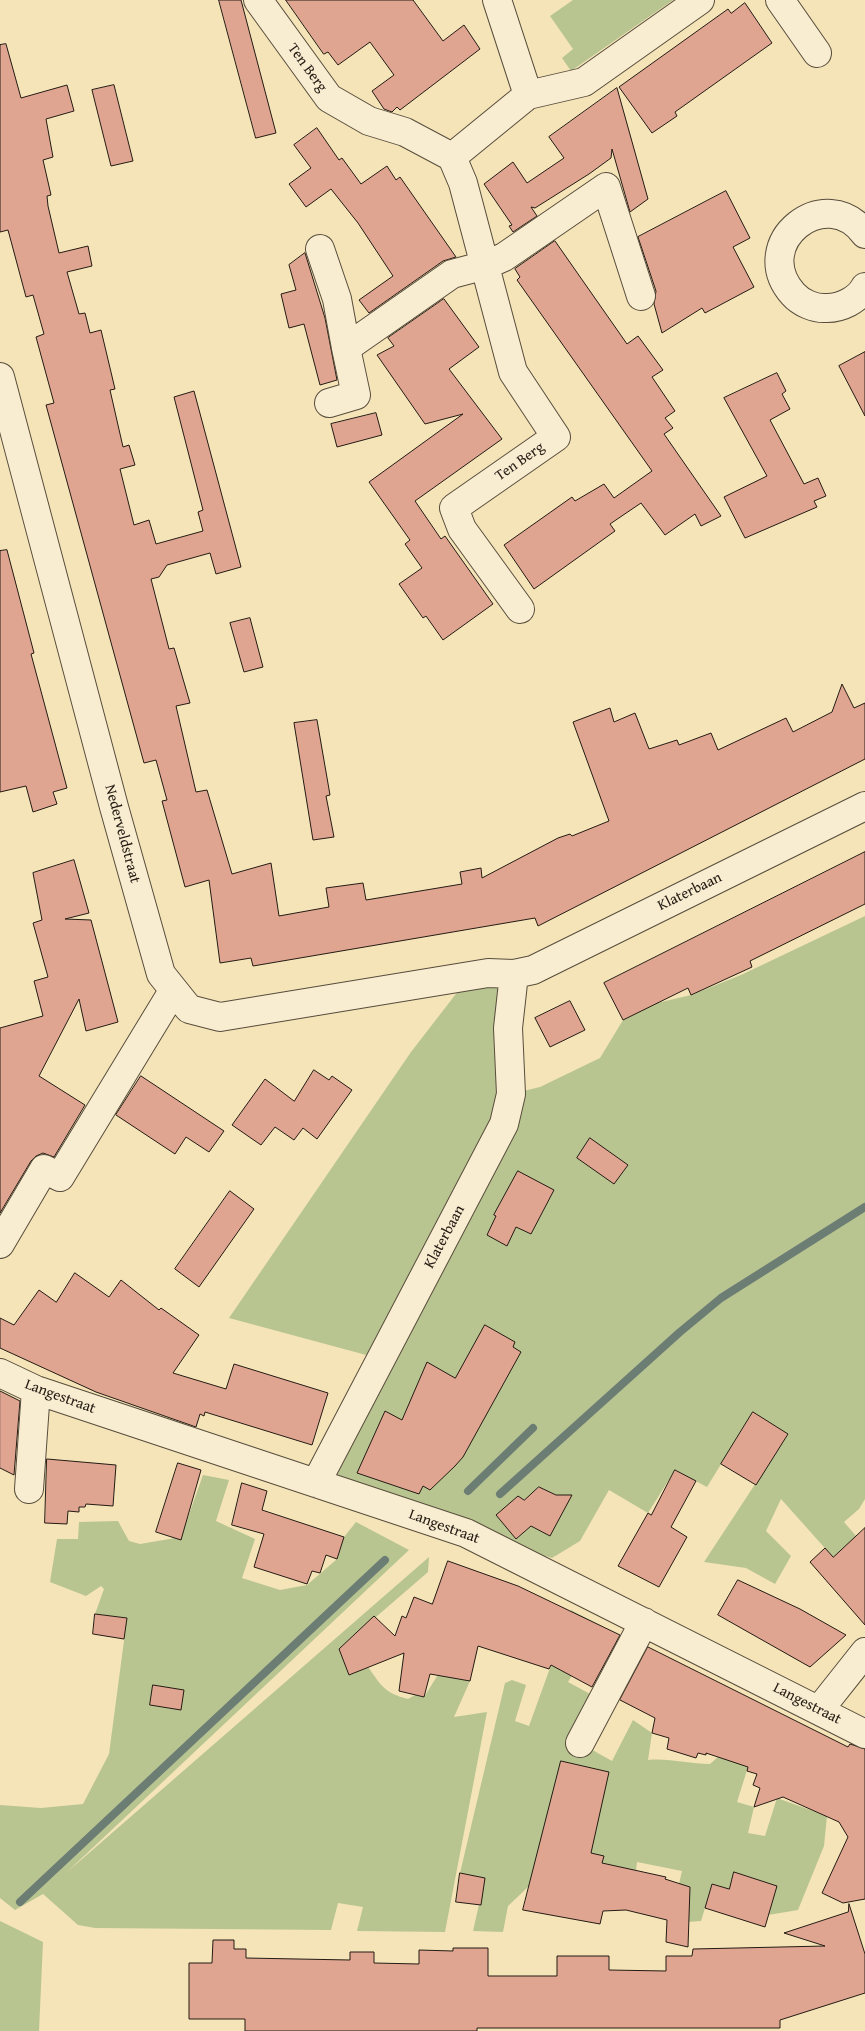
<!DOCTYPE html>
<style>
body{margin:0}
canvas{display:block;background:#f4e4b8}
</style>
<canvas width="865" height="2031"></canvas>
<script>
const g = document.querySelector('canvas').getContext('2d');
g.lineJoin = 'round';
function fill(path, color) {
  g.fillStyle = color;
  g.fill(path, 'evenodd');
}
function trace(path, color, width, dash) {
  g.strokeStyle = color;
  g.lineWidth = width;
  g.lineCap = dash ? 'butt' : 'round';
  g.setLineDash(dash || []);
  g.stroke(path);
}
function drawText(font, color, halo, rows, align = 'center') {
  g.font = font + ' "Gentium Book Plus",serif';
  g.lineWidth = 4.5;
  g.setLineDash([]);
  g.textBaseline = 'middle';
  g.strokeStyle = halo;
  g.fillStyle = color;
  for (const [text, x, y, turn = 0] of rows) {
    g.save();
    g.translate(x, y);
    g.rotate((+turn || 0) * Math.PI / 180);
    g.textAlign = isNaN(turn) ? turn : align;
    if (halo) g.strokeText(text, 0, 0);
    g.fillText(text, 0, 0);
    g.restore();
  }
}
fill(new Path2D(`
 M573 0H673L571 71 562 58 573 49 550 16Z
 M865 916V1499L859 1509 844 1522 863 1544 840 1565 781 1499 766 1531 791 1556 775 1584 746 1568 704 1562 788 1434 753 1412 707 1487 675 1470 648 1513 609 1490 580 1541 552 1558 448 1527 316 1483 381 1359 229 1318 411 1052 469 977 514 974 511 1094 540 1087 600 1058 623 1020 657 1003 691 995 741 975Z
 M203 1475 229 1480 216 1521 255 1539 242 1578 280 1590 307 1585 337 1559 344 1537 356 1522 409 1550 66 1873 429 1557 428 1572 339 1649 349 1675 368 1667C381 1685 384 1693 408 1699L415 1695 424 1697 441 1670 456 1678 470 1681 454 1717 487 1712 445 1932 357 1931 363 1907 338 1903 331 1930 95 1928 78 1925 43 1894 15 1910 0 1898V1805L41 1808 83 1804 109 1754 127 1618 95 1614 104 1589 101 1586 86 1596 50 1582 57 1539H78L79 1522 118 1521 129 1541 140 1544 181 1537Z
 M571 1610 602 1626 568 1682 592 1695 580 1743 612 1761 633 1720 652 1733 648 1760C669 1758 689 1764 710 1764L719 1756 748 1767 737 1802 754 1807 748 1833 765 1836 777 1798 827 1816 824 1846 798 1910 768 1915 777 1886 734 1872 729 1889 712 1885 701 1921 675 1923 672 1914 682 1871 637 1862 636 1871 584 1899 528 1887 508 1906 503 1932 473 1931 485 1878 460 1873 505 1683 512 1680 526 1685 515 1721 529 1726Z
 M0 1921 43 1942 39 2031H0Z`), '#b9c591');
trace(new Path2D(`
 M468 1491 533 1428
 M500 1494 680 1332 721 1298 865 1207
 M20 1902 385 1560`), '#6c7d74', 8);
const building = new Path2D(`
 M219 0H241L276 133 256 138Z
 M286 0H413L443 41 464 25 480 49 400 110 397 107 392 112 384 109 372 91 394 75 370 42 338 65 328 52 324 54Z
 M745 3 772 43 675 112 677 116 652 133 619 87 728 9 731 13Z
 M6 44 21 98 67 85 74 111 46 119 53 157 43 160 51 195 47 196 48 206 59 253 88 246 92 266 67 272 79 314 85 313 90 333 101 330 115 389 110 390 123 447 129 445 135 465 120 469 134 525 149 520 156 544 203 531 198 512 203 510 174 397 194 391 241 567 216 574 210 553 167 565 159 577 151 579 169 649 174 648 190 703 176 706 196 792 207 790 232 874 271 863 279 916 329 907 326 888 363 883 366 900 462 884 460 872 481 868 482 878 558 838 570 834 572 836 609 821 573 722 610 708 614 722 635 713 649 749 677 740 679 745 711 733 718 750 786 718 793 732 832 712 842 684 854 708 865 703V759L538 926 535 918 253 966 251 958 220 963 209 880 185 887 162 801 167 800 156 760 144 763 46 405 54 403 36 337 44 334 33 295 26 297 8 230 0 232V45Z
 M114 85 133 161 111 166 92 90Z
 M617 88 648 199 630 212 612 149 611 158 589 174 535 208 531 207 537 216 513 232 509 226 512 225 484 184 513 162 527 183 564 158 549 137Z
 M317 128 339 160 342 158 361 184 387 166 396 180 400 177 456 257 443 261 369 313 359 300 393 276 358 223 331 189 306 207 289 184 311 168 294 145Z
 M726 191 750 238 733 247 754 287 705 313 702 308 662 333 654 304 656 291 638 237Z
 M555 241 627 344 638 336 663 370 652 377 675 411 665 418 673 428 664 434 721 516 701 526 695 514 665 535 641 503 610 524 615 531 534 589 504 545 572 497 575 501 604 484 614 498 652 471 517 280 520 277 515 269Z
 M305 253 325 318 337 380 320 385 304 324 289 328 281 294 296 290 289 265Z
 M444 299 479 347 449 369 502 439 415 501 441 539 445 536 493 604 443 640 426 616 423 618 399 584 422 568 405 544 410 540 369 482 463 414 425 424 377 355 394 346 388 338Z
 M865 352V416L839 366Z
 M777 373 786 391 782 394 790 409 770 420 804 484 818 478 826 496 814 501 817 507 745 538 724 497 767 476 724 398Z
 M376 413 382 435 337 447 331 424Z
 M7 550 34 653 31 654 67 788 53 792 57 804 33 812 26 786 0 792V551Z
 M250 618 263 667 244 672 230 623Z
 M317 720 330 795 326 796 334 837 313 840 294 723Z
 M865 852V904L750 961 752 967 691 995 688 988 623 1020 604 983Z
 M74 860 89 913 65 919 91 920 118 1022 86 1031 79 999 39 1076 85 1105 54 1157 43 1153 36 1156 31 1161 0 1213V1028L43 1016 34 981 48 977 33 923 42 920 33 873Z
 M570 1001 585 1030 550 1047 535 1018Z
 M314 1070 329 1080 332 1076 352 1090 317 1139 303 1128 294 1140 275 1127 261 1145 232 1125 265 1079 294 1101Z
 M141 1076 224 1131 209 1152 186 1137 175 1154 116 1115Z
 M590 1138 628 1165 614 1184 577 1158Z
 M518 1171 554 1190 531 1234 516 1227 507 1246 487 1235 496 1216 494 1215Z
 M230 1191 254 1209 199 1287 175 1269Z
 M75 1273 109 1297 121 1280 159 1310 161 1308 199 1335 173 1373 226 1389 234 1364 328 1393 312 1445 205 1412 204 1416 200 1414 196 1427 96 1392 0 1348V1318L14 1325 39 1290 56 1302Z
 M485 1325 515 1342 513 1347 521 1352 463 1457 455 1466 430 1490 423 1486 419 1494 357 1473 385 1411 402 1420 427 1362 455 1378Z
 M0 1391 20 1401 14 1475 0 1468Z
 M753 1412 788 1434 756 1485 721 1464Z
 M47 1459 116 1465 113 1506 86 1504 85 1507H79V1512L68 1511 67 1524 45 1523Z
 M178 1463 201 1470 181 1540 156 1532Z
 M675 1470 696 1481 671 1527 687 1537 659 1587 618 1566 648 1513 651 1515Z
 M242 1483 267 1491 262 1510 344 1537 337 1559 326 1555 320 1573 312 1571 307 1584 254 1567 264 1534 232 1525Z
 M539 1487 556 1495H572L550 1536 531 1526 516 1539 496 1515 518 1496 524 1500Z
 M865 1528V1625L810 1562 825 1548 833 1557Z
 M448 1561 518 1586 620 1635 592 1687 551 1665 549 1669 478 1646 470 1681 430 1674 424 1697 399 1691 404 1653 349 1675 339 1649 374 1616 395 1636 402 1616 406 1618 414 1597 432 1604Z
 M738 1580 800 1609 846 1635 810 1667 718 1615Z
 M95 1614 127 1618 124 1639 93 1634Z
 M648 1647 848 1747 850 1744 865 1749V1899L843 1903 822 1893 848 1837 839 1822 783 1797 754 1807 760 1788 753 1785 757 1774 747 1771 748 1767 706 1753V1755L698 1753 696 1758 667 1749 669 1738 652 1733 655 1718 620 1700Z
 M153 1685 184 1690 181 1710 150 1705Z
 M561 1761 609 1772 591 1853 604 1856 602 1863 666 1877 665 1879 690 1887 688 1947 666 1942 667 1920 626 1910 603 1911 600 1924 523 1910Z
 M734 1872 777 1886 765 1927 705 1908 712 1884 729 1889Z
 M460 1873 485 1878 481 1905 456 1902Z
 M849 1904 865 1954V1993L780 2020V2028H477V2031H245V2019H189V1963H212L213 1940H234V1949H246V1958L350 1960V1952H374V1963L419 1964V1950L453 1951V1948H488V1976H557V1956H609V1970L666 1971V1956H692L693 1949 825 1946 784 1933 848 1912Z`);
fill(building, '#dfa591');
trace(building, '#241b13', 1);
const minor = new Path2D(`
 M258 0 329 98 369 121 405 132 452 157
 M497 0 528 95
 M780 0 817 53
 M865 234C826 181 748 243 793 294 801 303 815 309 827 308 841 308 858 300 865 287
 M320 249 337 299 346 348
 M0 377 114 807 161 974 189 1009 220 1017 488 973 514 974 533 970 865 806
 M329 403 356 395 346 348 452 274 486 265 504 257 606 187 641 296
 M520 609 462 529 454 508 556 437 513 372 463 183 452 157 528 95 584 82 700 0
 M0 1244 44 1169 60 1177 173 991
 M0 1373 36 1390 466 1533 865 1734
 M316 1483 504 1124 511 1094 508 1028 514 974
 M29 1489 36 1390
 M819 1710 865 1652
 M580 1743 644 1622`);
trace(minor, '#584d3c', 30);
trace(minor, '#f8edd1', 28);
drawText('15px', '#241b13', '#f8edd1', [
 ["Ten Berg",307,68,54],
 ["Ten Berg",520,462,-35],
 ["Nederveldstraat",122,834,75],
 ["Klaterbaan",690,892,-26],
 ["Klaterbaan",445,1237,-62],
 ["Langestraat",60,1397,20],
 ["Langestraat",444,1527,20],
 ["Langestraat",807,1704,27]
]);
</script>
